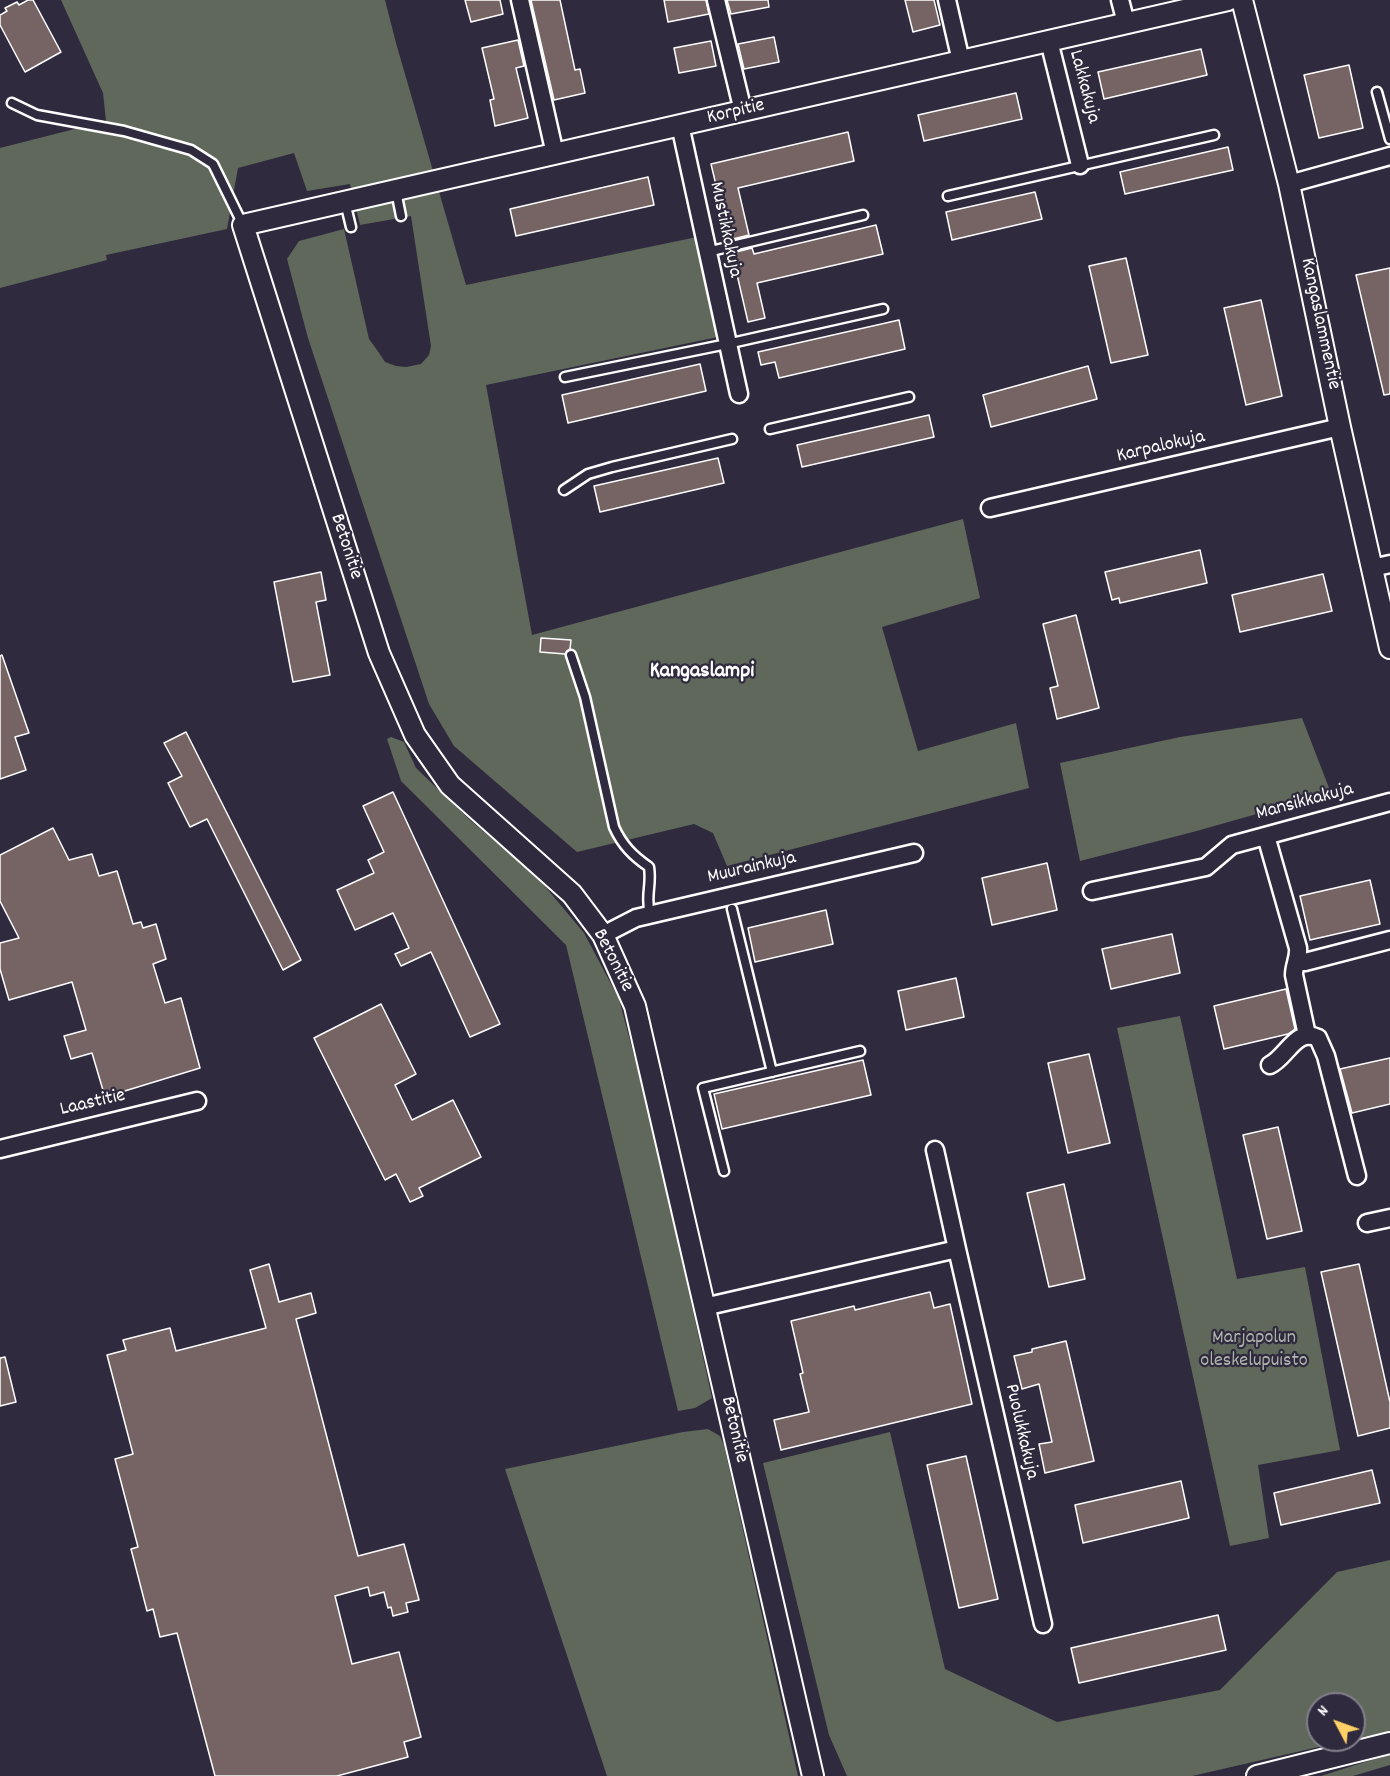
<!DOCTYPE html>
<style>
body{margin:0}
#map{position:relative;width:1390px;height:1776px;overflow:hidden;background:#2f2a3d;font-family:Dekko,sans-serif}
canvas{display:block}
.north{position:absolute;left:1306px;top:1692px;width:60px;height:60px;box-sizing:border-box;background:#2f2a3d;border:2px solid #827f8b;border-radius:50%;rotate:311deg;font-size:16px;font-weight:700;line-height:24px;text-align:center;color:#fff}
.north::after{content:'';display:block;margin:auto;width:21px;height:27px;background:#ffd166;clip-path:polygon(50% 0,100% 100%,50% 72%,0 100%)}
</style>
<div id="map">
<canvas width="1390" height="1776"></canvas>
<div class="north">N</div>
</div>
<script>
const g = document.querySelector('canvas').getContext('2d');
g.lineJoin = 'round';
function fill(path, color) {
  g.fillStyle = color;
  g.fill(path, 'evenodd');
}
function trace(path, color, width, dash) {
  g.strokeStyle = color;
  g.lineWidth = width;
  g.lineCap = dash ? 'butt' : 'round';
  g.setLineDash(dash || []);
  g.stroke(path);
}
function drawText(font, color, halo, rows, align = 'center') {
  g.font = font + ' Dekko,sans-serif';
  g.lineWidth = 4.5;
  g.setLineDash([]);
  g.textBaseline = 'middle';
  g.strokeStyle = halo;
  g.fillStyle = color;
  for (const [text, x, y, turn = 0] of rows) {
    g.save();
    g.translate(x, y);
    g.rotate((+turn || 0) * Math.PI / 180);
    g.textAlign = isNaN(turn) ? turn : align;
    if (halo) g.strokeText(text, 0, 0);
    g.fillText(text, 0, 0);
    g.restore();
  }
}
fill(new Path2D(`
 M61 0H385L396 43 466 285 697 237 718 337 486 385 532 635 963 519 980 598 882 627 918 751 1016 723 1029 788 727 866 713 833 694 824 577 852 454 746 429 704 308 338 287 259 299 241 344 229 369 339 377 350 385 362 396 366 406 367 421 364 429 355 431 346 411 216 360 225 350 184 307 191 294 153 238 168 227 229 106 255 107 260 0 288V148L106 121 103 93Z
 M1302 718 1331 793 1193 832 1080 861 1060 763 1180 737Z
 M391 737 404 742 416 768 470 820 538 878 584 933 619 999 652 1124 712 1398 695 1408 678 1411 566 945 401 781 387 739Z
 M1180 1016 1237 1279 1305 1267 1340 1450 1258 1465 1269 1538 1230 1546 1117 1028Z
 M708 1429 720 1436 724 1445 798 1776H607L505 1469 683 1432Z
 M890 1432 945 1669 1057 1722 1220 1690 1337 1572 1390 1560V1731L1354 1739V1704H1318V1740H1349L1192 1776H847L829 1735 763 1463Z
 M1390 1754V1765L1353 1776H1321Z`), '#60685c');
const building = new Path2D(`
 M28 0H33L61 52 25 72 0 25V15L7 11 5 8 17 2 19 5Z
 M465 0H500L503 14 471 22Z
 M531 0H560L575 70 580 69 585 93 554 100Z
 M664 0H706L709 14 668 22Z
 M727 0H768L769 7 731 14Z
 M905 0H934L940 25 913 32Z
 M774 37 779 62 744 69 738 44Z
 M518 40 524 66 516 68 528 118 495 126 490 100 494 99 482 48Z
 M711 41 716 66 679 73 674 48Z
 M1201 49 1207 75 1104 99 1098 72Z
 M1349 65 1363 128 1319 138 1304 75Z
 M1016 93 1022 119 924 141 918 115Z
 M848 132 854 161 738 188 749 235 729 240 711 164Z
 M1228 147 1233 170 1125 194 1120 172Z
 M648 177 654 205 516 236 510 209Z
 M1035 192 1042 219 952 240 946 212Z
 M876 225 883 254 757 283 765 318 748 322 732 253 752 248 754 254Z
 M1126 258 1148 355 1111 363 1089 266Z
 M1390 268V394L1384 395 1356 275Z
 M1261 300 1282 396 1246 405 1224 308Z
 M899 320 905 349 779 378 775 362 761 365 758 352Z
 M700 364 706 391 568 423 562 395Z
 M1088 366 1097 399 991 427 983 395Z
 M929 415 934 437 802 467 797 445Z
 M718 458 724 483 600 512 594 486Z
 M1200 550 1207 583 1120 603 1119 598 1112 600 1105 572Z
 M321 572 326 600 316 602 330 675 293 682 274 582Z
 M1323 574 1332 611 1240 632 1232 595Z
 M1076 615 1099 708 1057 719 1050 688 1058 686 1043 624Z
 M541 638 571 640 570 649 565 654 540 652Z
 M2 655 29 733 15 737 26 770 0 779V656Z
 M186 732 301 960 283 970 207 819 190 827 168 783 182 776 164 743Z
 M393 792 500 1024 470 1037 431 952 401 966 395 954 409 948 393 913 355 930 337 890 374 873 368 860 384 852 363 806Z
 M53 828 69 860 92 854 99 876 117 871 133 924 141 922 143 928 156 924 166 959 153 964 165 1003 181 998 200 1068 105 1097 92 1053 71 1059 64 1036 86 1030 72 982 9 1000 0 969V943L19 938 0 901V855Z
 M1047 863 1057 910 992 925 982 878Z
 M1370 880 1380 924 1310 940 1300 896Z
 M826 910 833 944 755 962 748 928Z
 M1172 934 1180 973 1111 989 1102 949Z
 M956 978 964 1017 906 1030 898 991Z
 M1286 989 1295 1029 1288 1034 1224 1049 1214 1006Z
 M381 1004 416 1074 395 1085 412 1120 453 1100 481 1157 419 1188 423 1196 410 1202 396 1174 385 1180 314 1038Z
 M1089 1054 1110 1143 1068 1153 1048 1063Z
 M1390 1058V1104L1352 1113 1340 1069Z
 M863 1060 871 1095 722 1129 714 1094Z
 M1278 1127 1302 1231 1267 1239 1243 1135Z
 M1064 1184 1085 1279 1049 1287 1027 1193Z
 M269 1264 279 1302 311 1293 316 1313 296 1319 358 1556 404 1544 419 1600 406 1603 408 1612 393 1616 391 1607 388 1608 384 1592 370 1596 368 1587 335 1596 352 1664 399 1652 421 1737 404 1742 408 1757 337 1776H215L177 1633 160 1637 153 1609 147 1611 131 1549 138 1547 115 1459 133 1454 107 1355 126 1350 123 1340 170 1328 176 1351 266 1328 250 1270Z
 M1359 1264 1390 1402V1428L1358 1436 1321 1272Z
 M930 1292 934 1308 950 1304 972 1404 781 1450 774 1420 809 1412 800 1374 803 1373 791 1321 854 1306 855 1310Z
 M1066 1341 1094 1461 1045 1473 1039 1444 1052 1442 1039 1384 1022 1389 1014 1356 1032 1352V1349Z
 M5 1357 16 1402 0 1406V1358Z
 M966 1456 998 1599 959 1608 927 1465Z
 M1372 1470 1380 1503 1281 1525 1274 1493Z
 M1181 1481 1189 1518 1083 1543 1075 1505Z
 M1218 1615 1226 1650 1079 1683 1071 1648Z`);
fill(building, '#766363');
trace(building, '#fff', 1.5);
const service = new Path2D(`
 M1377 92 1390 139
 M12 103 37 115 124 131 191 150 213 164 243 225
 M396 191 401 216
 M948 196 1214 135
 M345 202 351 227
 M707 252 863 215
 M565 377 727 344 883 309
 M770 429 909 397
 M564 490 588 474 612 467 732 439
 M571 655 585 697 614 827C622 845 633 856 649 867 652 886 645 895 650 915
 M732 909 772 1072
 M724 1171 703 1088 860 1051`);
const minor = new Path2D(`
 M520 0 555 154
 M716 0 743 111
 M947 0 961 61
 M1120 0 1126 23
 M1049 41 1080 165
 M680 125 739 394
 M1289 184 1390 156
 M990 508 1340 427
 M1372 568 1390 564
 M1266 836 1298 948C1299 958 1294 965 1294 975L1307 1035
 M1092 891 1206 867 1232 845 1390 802
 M603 935 636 918 914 853
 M1297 962H1305L1390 940
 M1270 1065C1287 1057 1296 1027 1318 1038L1326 1056 1357 1176
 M0 1149 197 1101
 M935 1150 957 1249
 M1367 1223 1390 1218
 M704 1307 957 1249 1043 1624`);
const tertiary = new Path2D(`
 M1242 0 1289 184 1340 427 1390 648
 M813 1776 635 1006 603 935 572 894 450 785 415 735 379 653 243 225 1228 0
 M1257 1776 1390 1743`);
trace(service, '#fff', 13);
trace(minor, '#fff', 21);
trace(tertiary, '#fff', 24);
trace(service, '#2f2a3d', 8);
trace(minor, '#2f2a3d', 16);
trace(tertiary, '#2f2a3d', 20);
drawText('20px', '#fff', '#2f2a3d', [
 ["Lakkakuja",1083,87,75],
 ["Korpitie",736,113,-13],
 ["Mustikkakuja",724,230,78],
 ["Kangaslammentie",1319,324,78],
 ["Karpalokuja",1161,448,-13],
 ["Betonitie",345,547,72],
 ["Mansikkakuja",1305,803,-15],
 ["Muurainkuja",752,869,-13],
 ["Betonitie",612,961,63],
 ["Laastitie",93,1104,-13],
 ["Betonitie",733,1430,77],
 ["Puolukkakuja",1020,1432,77]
]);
drawText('20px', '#b0b4ae', '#2f2a3d', [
 ["Marjapolun",1254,1339],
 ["oleskelupuisto",1254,1362]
]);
drawText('bold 22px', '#fff', '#2f2a3d', [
 ["Kangaslampi",702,673]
]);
</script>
